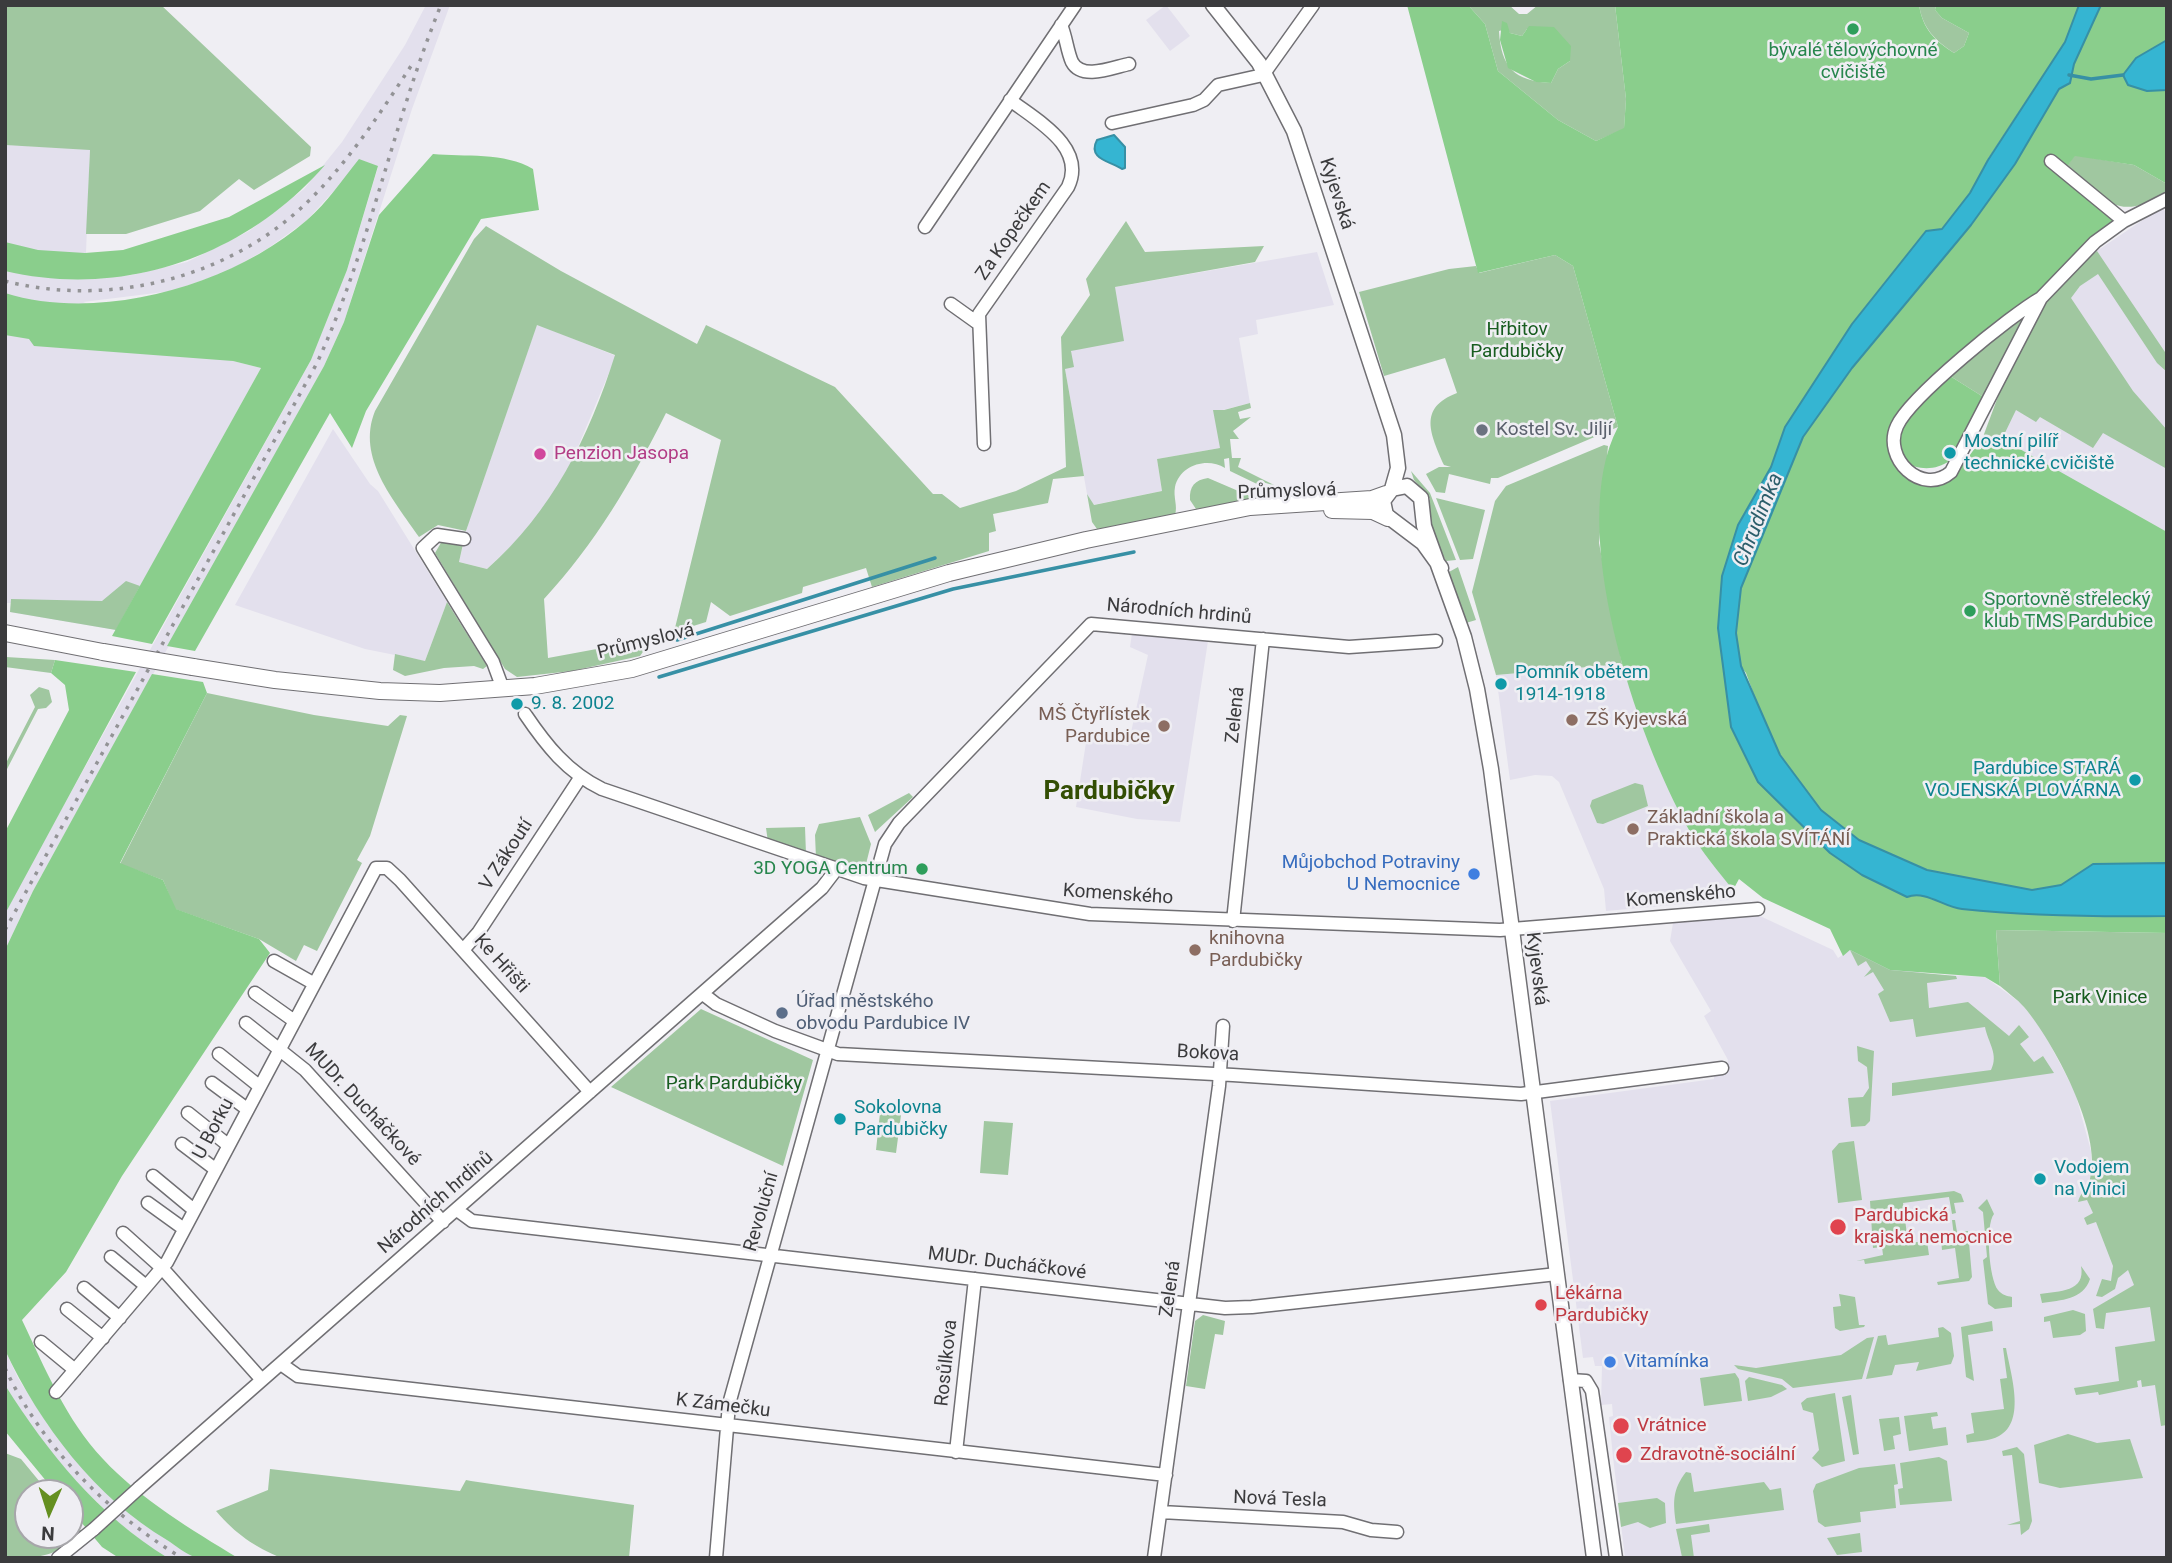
<!DOCTYPE html>
<meta charset="utf-8">
<style>
body{margin:0}
#map{position:relative;width:2172px;height:1563px;overflow:hidden;background:#efeef3;font-family:Roboto,sans-serif}
canvas{display:block}
.frame{position:absolute;inset:0;border:7px solid #3b3b3d;pointer-events:none}
.north{position:absolute;left:14px;top:1479px;width:70px;height:70px;box-sizing:border-box;background:#efeef3;border:2px solid #a7a6aa;border-radius:50%;rotate:183deg;font-size:19px;font-weight:700;line-height:28px;text-align:center;color:#3b3b3d}
.north::after{content:'';display:block;margin:auto;width:24px;height:32px;background:#648f20;clip-path:polygon(50% 0,100% 100%,50% 72%,0 100%)}
</style>
<div id="map">
<canvas width="2172" height="1563"></canvas>
<div class="frame"></div>
<div class="north">N</div>
</div>
<script>
const g = document.querySelector('canvas').getContext('2d');
g.lineJoin = 'round';
function fill(path, color) {
  g.fillStyle = color;
  g.fill(path, 'evenodd');
}
function trace(path, color, width, dash) {
  g.strokeStyle = color;
  g.lineWidth = width;
  g.lineCap = dash ? 'butt' : 'round';
  g.setLineDash(dash || []);
  g.stroke(path);
}
function drawText(font, color, halo, rows, align = 'center') {
  g.font = font + ' Roboto,sans-serif';
  g.lineWidth = 5;
  g.setLineDash([]);
  g.textBaseline = 'middle';
  g.strokeStyle = halo;
  g.fillStyle = color;
  for (const [text, x, y, turn = 0] of rows) {
    g.save();
    g.translate(x, y);
    g.rotate((+turn || 0) * Math.PI / 180);
    g.textAlign = isNaN(turn) ? turn : align;
    if (halo) g.strokeText(text, 0, 0);
    g.fillText(text, 0, 0);
    g.restore();
  }
}
fill(new Path2D(`
 M426 5H450L412 109 344 322 324 366 33 891 5 950V914L20 884 311 360 347 270 378 167 332 193 306 221 267 249 226 272 172 291 83 302 233 361 261 368 116 630 10 612 11 603H5V145L90 149 85 279 132 275 187 262 249 231 304 189 342 142 405 45Z
 M1166 5 1190 36 1170 51 1146 20Z
 M2162 207 2167 214V545L1983 437 2091 255Z
 M1317 252 1334 305 1256 320 1258 334 1239 338 1250 403 1223 410 1220 448 1157 459 1162 491 1093 505 1087 494 1065 369 1071 352 1115 287Z
 M537 324 616 356 570 466 553 495 530 528 487 569 459 562 468 524Z
 M333 429 370 484 378 491 447 602 425 661 365 649 235 605Z
 M1132 633 1208 641 1180 822 1137 819 1076 807 1087 736 1128 746 1148 655 1130 647Z
 M1622 664 1651 747 1689 831 1733 890 1729 900 1606 911 1604 889 1559 782 1552 776 1535 775 1510 780 1496 675Z
 M1760 916 1833 950 1838 958 1850 950 1924 974 1985 977 2022 1004 2044 1033 2075 1092 2091 1151V1183L2135 1285 2158 1307 2167 1395 2162 1426 2167 1425V1558H1625L1613 1457 1609 1417 1613 1416 1612 1404 1601 1405 1602 1366H1595L1593 1357 1583 1358 1550 1101 1714 1079V1076L1727 1074 1728 1060 1704 1016 1711 1011 1670 941 1673 923Z
 M5 1350 18 1378 48 1425 88 1473 127 1511 196 1558H168L148 1546 118 1522 77 1483 36 1434 5 1385Z`), '#e3e0ed');
fill(new Path2D(`
 M5 5H161L311 147 310 156 254 190 239 179 200 211 126 234H86L90 150 5 145Z
 M1468 5H1509L1519 14H1527L1538 5H1615L1626 99 1624 129 1596 141 1558 120 1498 71 1485 24ZM1507 29 1510 33 1522 36 1527 29 1570 61 1558 69 1551 83C1514 81 1501 67 1499 31Z
 M1919 5H1936L1935 10 1942 18 1969 33 1964 46 1954 53C1935 40 1923 29 1919 5Z
 M2075 155 2134 165 2167 184V192C2117 224 2105 199 2066 167Z
 M1126 221 1145 252 1264 246 1255 262 1115 287 1124 341 1071 351 1074 367 1065 369 1084 476 1053 479 1048 503 993 514 996 531 989 533V551L872 587 866 568 803 587 802 593 730 616 711 602 706 622 674 632 721 440 666 413C632 481 595 544 544 599L548 658 640 641 642 646 648 645 640 656 572 671 517 677 505 669 435 553 442 541 463 544 459 562 487 569C552 512 589 437 615 355L537 325 466 531 438 525 419 537C394 500 356 458 375 411L474 239 486 226 561 271 697 344 706 325 835 387 933 494H942L960 508 1016 491 1066 467 1061 337 1090 295 1086 279Z
 M2097 251 2167 355V372L2157 363 2098 274 2080 286 2071 298 2133 391 2167 430V469L2103 433 2093 448 2040 417 2036 422 2016 410 2002 439 1983 437C2004 382 2024 317 2067 275 2075 266 2087 259 2097 251Z
 M1555 255 1573 266 1618 427 1498 478H1491L1490 484 1449 474 1445 493 1436 492 1426 474 1439 467H1451L1444 465C1431 435 1417 408 1457 393L1445 358 1384 376 1359 292 1449 269 1476 266 1479 273Z
 M2030 308 1985 398 1950 376Z
 M1250 403 1251 408 1238 412 1240 419 1251 417 1233 431 1239 439H1230L1232 458H1241L1238 467 1276 486 1259 481 1257 484 1230 471 1229 458 1224 459 1225 468C1207 457 1180 465 1175 487 1173 497 1178 506 1175 515L1097 529 1092 522 1087 494 1094 505 1162 491 1157 459 1220 448 1213 410H1224Z
 M1604 445 1608 446 1599 543 1622 664 1496 675 1472 592 1495 501 1506 486Z
 M1411 471 1430 493 1456 560 1446 561 1432 535 1427 504 1430 499 1414 480Z
 M1208 478 1257 499 1196 509 1190 500C1189 486 1195 480 1208 478Z
 M1436 498 1485 510 1473 559 1460 560Z
 M1458 567 1476 620 1466 623 1449 572Z
 M126 581 140 586 116 630 10 612 11 599 102 601Z
 M447 602 487 666 483 669 474 666 444 668 405 676 393 670 395 654 425 661Z
 M5 657H6L55 660 51 673 5 667Z
 M39 687 49 690 52 702 46 708 38 709 5 773V765L35 707 30 695Z
 M207 693 314 715 388 726 400 715 407 716 370 836 357 860 362 863 317 951 304 945 296 961 259 939 175 909 163 880 120 864Z
 M1635 783 1643 785 1648 806 1603 824 1597 823 1590 806 1592 800Z
 M909 793 913 797 875 832 868 815Z
 M860 817 871 844 866 864 856 868 816 858 815 835 819 824Z
 M805 827 806 854 768 842 766 828Z
 M1996 930 2167 933V1425L2161 1426 2155 1385 2142 1387 2141 1380 2137 1381 2138 1387 2099 1395 2098 1392 2076 1395 2074 1388 2119 1381 2115 1347 2155 1341 2150 1307 2106 1313 2104 1329 2096 1328 2093 1309 2134 1285 2128 1270 2118 1278 2115 1289 2102 1297 2096 1296 2102 1279 2111 1281 2113 1266 2096 1222 2087 1225 2084 1218 2093 1213 2087 1200 2078 1202C2080 1193 2088 1187 2090 1179 2103 1133 2053 1041 2024 1007 2017 999 2008 993 2000 986Z
 M1850 950 1890 970 1956 976 1957 979 1927 983 1929 1008 1968 1002 2009 1036 2019 1025 2029 1037 2020 1044 2034 1062 2043 1056 2054 1073 1892 1096V1083L1991 1070C1999 1054 1988 1043 1985 1027L1916 1037 1913 1019 1890 1022 1878 994 1884 990 1873 972 1864 977 1871 969 1866 961 1858 966Z
 M701 1009 813 1060 783 1166 611 1087Z
 M1857 1046 1874 1051 1870 1121 1865 1126 1851 1127 1848 1098 1863 1097 1869 1088 1867 1067 1858 1061Z
 M880 1113 901 1115 896 1153 876 1150Z
 M984 1121 1013 1123 1008 1175 980 1173Z
 M1854 1141 1862 1200 1838 1203 1832 1151 1839 1143Z
 M1954 1191 1961 1194 1964 1202 1954 1203 1956 1213 1952 1214 1949 1197 1903 1203 1908 1243 1927 1241 1929 1255 1865 1264 1864 1260 1856 1261 1883 1255 1882 1247 1873 1248 1870 1201Z
 M1987 1199 1994 1214C1985 1225 1989 1279 1998 1290 2002 1295 2007 1296 2012 1297V1307L1995 1309 1988 1304 1983 1260 1987 1257 1983 1212 1978 1208Z
 M1952 1220H1955L1957 1232 1968 1231 1972 1277 1969 1281 1938 1285 1937 1282 1959 1278 1955 1248 1942 1250 1941 1239 1954 1237Z
 M2081 1266 2090 1279C2083 1300 2061 1300 2042 1303L2040 1294C2059 1291 2086 1292 2081 1266Z
 M1839 1294 1855 1297 1859 1325H1865L1864 1327 1840 1331 1835 1328 1833 1307 1841 1306Z
 M2073 1310 2085 1314 2086 1331 2080 1335 2053 1338 2050 1321 2044 1322V1317Z
 M1203 1315 1225 1321 1223 1335 1215 1334 1205 1389 1186 1386 1195 1321Z
 M1992 1321 1993 1331 1968 1335 1974 1381 1966 1377 1961 1327Z
 M1943 1327 1951 1333 1954 1356 1951 1364 1916 1371 1919 1362 1895 1365 1892 1375 1866 1379 1878 1336 1886 1335 1888 1345 1939 1337 1938 1328Z
 M1874 1337 1862 1379 1793 1388 1782 1379 1738 1369 1734 1365 1756 1368 1841 1355 1867 1338Z
 M2003 1348H2006C2010 1372 2027 1421 1999 1436 1990 1441 1977 1441 1967 1443L1966 1435 1974 1433 1971 1413 2004 1409 2000 1379 2007 1378Z
 M1735 1373 1739 1379 1742 1401 1704 1406 1700 1378Z
 M1749 1377 1782 1385 1787 1389 1771 1397 1748 1401 1745 1381Z
 M1835 1393 1845 1461 1822 1467 1812 1458 1819 1450 1813 1413 1803 1410 1801 1403 1807 1398Z
 M1851 1395 1859 1454 1853 1455 1842 1397Z
 M1937 1412 1938 1416 1931 1417 1933 1429 1946 1427 1948 1445 1909 1451 1904 1416Z
 M1899 1417 1901 1434 1893 1436 1895 1449 1884 1451 1879 1419Z
 M2068 1434 2097 1443 2130 1439 2143 1478 2060 1488 2039 1483 2034 1445Z
 M2017 1447 2024 1454 2032 1521 2029 1529 2021 1535 2020 1524 2007 1525 2020 1521 2012 1455 2003 1456 2002 1451Z
 M5 1453 21 1459 49 1493H28V1535H70V1518L83 1533C53 1557 43 1558 5 1558Z
 M1939 1457 1947 1461 1952 1501 1900 1505 1898 1489 1903 1488 1900 1463Z
 M1895 1464 1898 1484 1894 1485 1896 1508 1860 1512 1861 1522 1825 1527 1818 1522 1813 1491 1816 1484 1859 1468Z
 M270 1469 460 1491 466 1480 471 1481 634 1505 629 1558H282C254 1547 236 1534 216 1511L268 1490Z
 M1686 1472 1691 1473 1694 1492 1764 1482 1770 1490 1781 1488 1784 1510 1676 1524C1673 1503 1672 1490 1686 1472Z
 M1657 1498 1665 1503 1666 1523 1650 1528 1638 1522 1621 1527 1618 1503Z
 M1709 1524 1710 1532 1691 1535 1694 1558 1682 1557 1676 1529Z
 M1860 1533 1862 1552 1837 1555 1827 1538Z`), '#a0c7a0');
fill(new Path2D(`
 M1407 5H1468L1485 24 1498 71 1558 120 1596 141 1624 128 1626 99 1615 5H1919C1923 29 1934 40 1954 53L1964 46 1969 33 1942 18 1935 10 1936 5H2079L2065 42 1988 159 1970 193 1942 229 1926 231 1852 324 1785 427 1771 467 1738 525 1718 628 1731 728 1758 782 1830 853 1862 875 1907 897C1926 890 1943 907 1962 909 2030 916 2099 917 2167 916V933L1996 930 2000 986 1985 977 1890 970 1850 950 1843 956 1830 929 1763 898 1739 879 1733 890C1718 871 1701 851 1689 830 1636 736 1565 527 1618 427L1573 266 1555 255 1478 273Z
 M2101 5H2167V40L2136 58 2131 66 2147 91 2167 90V184L2134 165 2075 156 2061 174 2112 219 2114 224 1893 426 1897 466 1948 478 1959 470 1983 437 2002 439 2167 532V863L2094 864 2061 885 2032 890 1927 870 1859 840 1821 810 1780 755 1768 733 1746 673 1741 667 1736 633 1741 588 1803 437 1852 368 1971 225 2015 164 2059 89 2070 82 2074 64Z
 M1502 21 1507 23 1510 33 1522 36 1529 26 1554 27 1571 46 1570 61 1558 69 1551 83 1536 82 1508 68 1500 40Z
 M433 154C464 157 505 152 533 169L539 210 481 219 366 411 352 448 330 413 195 651 167 646 324 366 344 322 379 215Z
 M359 159 378 166 347 270 311 360 152 644 112 636 261 368 233 361 34 346 29 339 5 335V293C101 323 233 285 307 220 327 203 342 180 359 159Z
 M325 165C246 256 124 299 5 271V242L38 250 85 253 123 250 229 217Z
 M1950 376 1985 398 1949 461C1931 475 1894 469 1898 439 1901 414 1933 392 1950 376Z
 M55 660 136 672 5 914V832L69 710 65 685 51 673Z
 M152 674 203 682 207 693 120 863 163 880 176 909 259 939 270 953 122 1176 66 1272 22 1320C45 1368 66 1420 103 1459 140 1499 192 1530 238 1558 226 1558 207 1561 195 1557 186 1554 176 1546 167 1540 96 1498 40 1425 5 1350V950L33 891Z
 M5 1385C48 1453 98 1515 168 1558H119L102 1547 70 1509V1493H56L5 1431Z`), '#8ace8c');
const water = new Path2D(`
 M2079 5H2101L2074 64 2070 83 2059 89 2015 164 1971 225 1852 368 1803 437 1741 588 1736 633 1741 666 1780 755 1821 810 1859 840 1927 870 2032 890 2061 885 2093 864 2167 863V916C2099 917 2030 916 1962 909 1943 907 1926 890 1907 897L1862 875 1830 853 1758 782 1731 727 1718 628 1722 576 1738 525 1771 467 1785 427 1852 324 1926 231 1942 229 1970 193 1988 160 2065 42Z
 M2167 40V90L2147 91 2128 85 2123 75 2136 58Z
 M1114 135 1125 147V168L1122 169C1110 161 1087 159 1097 140Z`);
fill(water, '#35b5d2');
trace(water, '#3790a5', 2);
trace(new Path2D(`
 M2069 75 2091 79 2123 75
 M677 640 935 558
 M659 677 953 589 1134 552`), '#3790a5', 3.5);
const minor = new Path2D(`
 M1061 25C1066 36 1067 51 1072 62 1082 81 1114 67 1129 64
 M1112 123 1193 105 1204 100 1218 85 1263 75 1313 5
 M2051 161 2124 221
 M925 227 1075 5
 M2041 298C2011 315 1910 397 1897 426 1882 458 1922 497 1951 472L2041 298 2095 242 2124 221 2167 199
 M951 304 979 324
 M984 444 979 314 1068 187C1087 147 1036 120 1010 100
 M464 539 437 535 423 548 493 662 503 689
 M525 714C546 745 567 772 602 789L864 878 1090 914 1500 930 1758 909
 M1233 921 1263 639
 M463 950 478 933 580 778
 M274 961 313 983
 M255 993 293 1020
 M703 994 716 1004 775 1031 838 1054 1233 1075 1521 1094 1722 1068
 M246 1023 305 1070 443 1222
 M219 1054 259 1086
 M212 1083 247 1109
 M188 1113 228 1145
 M182 1144 215 1169
 M153 1176 194 1210
 M148 1203 184 1229
 M457 1210 472 1221 1225 1308 1252 1307 1557 1274
 M123 1233 162 1268 262 1380
 M111 1257 146 1286
 M84 1288 120 1318
 M67 1309 103 1338
 M41 1342 75 1370
 M281 1364 298 1376 1166 1475
 M1570 1380 1586 1381 1592 1391 1616 1558
 M56 1392 167 1262 376 868H387L400 880 590 1092
 M956 1452 975 1279
 M139 1488 822 888 835 871
 M1161 1512 1343 1522 1371 1530 1397 1532
 M58 1558 94 1529
 M716 1558 729 1404 885 844 899 823 1091 624 1349 647 1436 641
 M1154 1558 1219 1086 1223 1026`);
const tertiary = new Path2D(`
 M1213 5 1259 63 1294 131 1394 435 1398 468 1392 489
 M1441 568 1423 543 1386 515 1383 501 1392 489 1407 486 1421 498 1424 526 1464 637 1477 689 1491 769 1594 1558`);
const secondary = new Path2D(`
 M1332 510 1373 511 1388 518
 M5 633 103 652
 M193 667 275 680 380 691 440 693 535 686 632 669 949 573 1086 540 1250 507 1372 499 1386 494`);
trace(minor, '#706f73', 15);
trace(tertiary, '#706f73', 17);
trace(secondary, '#706f73', 18);
trace(minor, '#fff', 12);
trace(tertiary, '#fff', 14);
trace(secondary, '#fff', 16);
trace(new Path2D(`
 M5 281C106 307 222 280 300 209 344 169 379 115 411 66
 M5 930 317 363C370 248 393 122 441 5
 M5 1368C42 1447 108 1513 182 1558`), '#939396', 3.5, [3.5, 7]);
const minorBridge = new Path2D(`
 M94 1529 139 1488`);
const secondaryBridge = new Path2D(`
 M103 652 193 667`);
trace(minorBridge, '#706f73', 15, []);
trace(secondaryBridge, '#706f73', 18, []);
trace(minorBridge, '#fff', 12);
trace(secondaryBridge, '#fff', 16);
for (const [x, y, r, color] of [
 [1853,29,7,"#2e9e5b"],
 [1482,430,7,"#6b7280"],
 [1950,453,7,"#0f9aa8"],
 [540,454,7,"#d1479c"],
 [1970,611,7,"#2e9e5b"],
 [1501,684,7,"#0f9aa8"],
 [517,704,7,"#0f9aa8"],
 [1572,720,7,"#8d6e63"],
 [1164,726,7,"#8d6e63"],
 [2135,780,7,"#0f9aa8"],
 [1633,829,7,"#8d6e63"],
 [922,869,7,"#2e9e5b"],
 [1474,874,7,"#3f7fe0"],
 [1195,950,7,"#8d6e63"],
 [782,1013,7,"#5c6f8a"],
 [840,1119,7,"#0f9aa8"],
 [2040,1179,7,"#0f9aa8"],
 [1838,1227,9,"#e0444e"],
 [1541,1305,7,"#e0444e"],
 [1610,1362,7,"#3f7fe0"],
 [1621,1426,9,"#e0444e"],
 [1624,1455,9,"#e0444e"]
]) {
  const dot = new Path2D();
  dot.arc(x, y, r, 0, 2 * Math.PI);
  g.fillStyle = color;
  g.fill(dot);
  trace(dot, '#efeef3', 2.5);
}
drawText('19px', '#27864d', '#efeef3', [
 ["bývalé tělovýchovné",1853,51],
 ["cvičiště",1853,73],
 ["Sportovně střelecký",1984,600,"left"],
 ["klub TMS Pardubice",1984,622,"left"],
 ["3D YOGA Centrum",908,869,"right"]
]);
drawText('19px', '#3b3b3d', '#efeef3', [
 ["Kyjevská",1336,194,72],
 ["Za Kopečkem",1014,231,-55],
 ["Průmyslová",1287,492,-2],
 ["Národních hrdinů",1179,612,5],
 ["Průmyslová",646,642,-14],
 ["Zelená",1236,715,-84],
 ["V Zákoutí",507,855,-57],
 ["Komenského",1118,895,4],
 ["Komenského",1681,897,-5],
 ["Ke Hřišti",501,964,48],
 ["Kyjevská",1536,969,83],
 ["Bokova",1208,1054,3],
 ["MUDr. Ducháčkové",362,1105,47],
 ["U Borku",214,1129,-62],
 ["Národních hrdinů",436,1203,-41],
 ["Revoluční",762,1212,-74],
 ["MUDr. Ducháčkové",1007,1264,7],
 ["Zelená",1171,1289,-82],
 ["Rosůlkova",947,1363,-84],
 ["K Zámečku",723,1406,7],
 ["Nová Tesla",1280,1500,2]
]);
drawText('19px', '#185d20', '#efeef3', [
 ["Hřbitov",1517,330],
 ["Pardubičky",1517,352],
 ["Park Vinice",2100,998],
 ["Park Pardubičky",734,1084]
]);
drawText('19px', '#5b616d', '#efeef3', [
 ["Kostel Sv. Jiljí",1496,430]
], 'left');
drawText('19px', '#0d838f', '#efeef3', [
 ["Mostní pilíř",1964,442],
 ["technické cvičiště",1964,464],
 ["Pomník obětem",1515,673],
 ["1914-1918",1515,695],
 ["9. 8. 2002",531,704],
 ["Pardubice STARÁ",2121,769,"right"],
 ["VOJENSKÁ PLOVÁRNA",2121,791,"right"],
 ["Sokolovna",854,1108],
 ["Pardubičky",854,1130],
 ["Vodojem",2054,1168],
 ["na Vinici",2054,1190]
], 'left');
drawText('19px', '#b23c85', '#efeef3', [
 ["Penzion Jasopa",554,454]
], 'left');
drawText('19px', '#785e54', '#efeef3', [
 ["MŠ Čtyřlístek",1150,715,"right"],
 ["Pardubice",1150,737,"right"],
 ["ZŠ Kyjevská",1586,720],
 ["Základní škola a",1647,818],
 ["Praktická škola SVÍTÁNÍ",1647,840],
 ["knihovna",1209,939],
 ["Pardubičky",1209,961]
], 'left');
drawText('19px', '#366cbe', '#efeef3', [
 ["Můjobchod Potraviny",1460,863],
 ["U Nemocnice",1460,885],
 ["Vitamínka",1624,1362,"left"]
], 'right');
drawText('19px', '#4e5e75', '#efeef3', [
 ["Úřad městského",796,1002],
 ["obvodu Pardubice IV",796,1024]
], 'left');
drawText('19px', '#be3a42', '#efeef3', [
 ["Pardubická",1854,1216],
 ["krajská nemocnice",1854,1238],
 ["Lékárna",1555,1294],
 ["Pardubičky",1555,1316],
 ["Vrátnice",1637,1426],
 ["Zdravotně-sociální",1640,1455]
], 'left');
drawText('italic 21px', '#2c5e6b', '#efeef3', [
 ["Chrudimka",1759,520,-68]
]);
drawText('bold 26px', '#334e04', '#efeef3', [
 ["Pardubičky",1109,792]
]);
</script>
